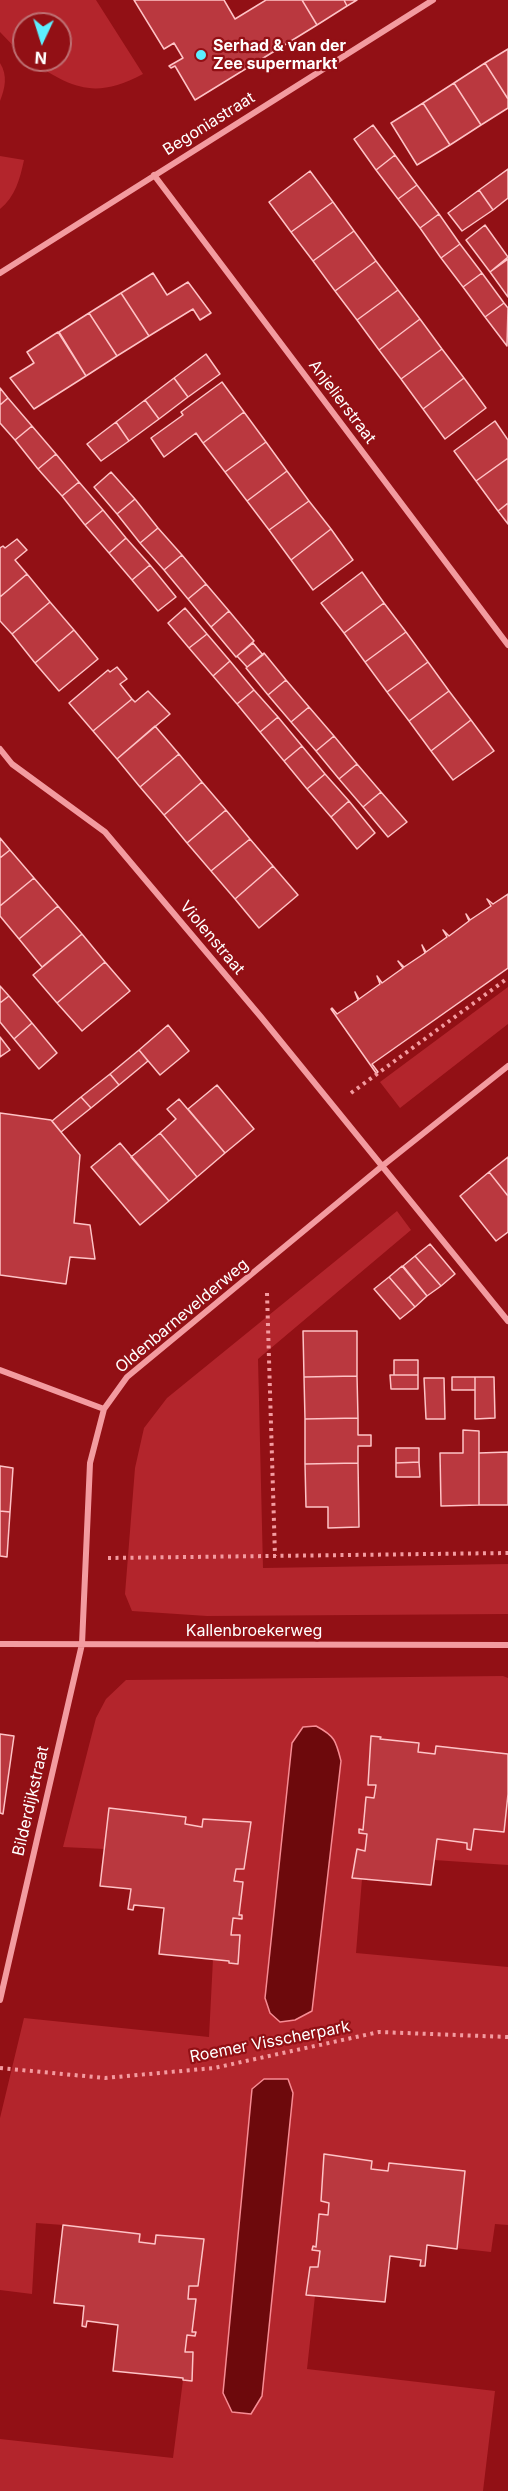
<!DOCTYPE html>
<style>
body{margin:0}
#map{position:relative;width:508px;height:2491px;overflow:hidden;background:#921015;font-family:Inter,sans-serif}
canvas{display:block}
.north{position:absolute;left:12px;top:12px;width:60px;height:60px;box-sizing:border-box;background:#921015;border:2px solid #be7073;border-radius:50%;rotate:184deg;font-size:16px;font-weight:700;line-height:24px;text-align:center;color:#fff}
.north::after{content:'';display:block;margin:auto;width:21px;height:27px;background:#5deeff;clip-path:polygon(50% 0,100% 100%,50% 72%,0 100%)}
</style>
<div id="map">
<canvas width="508" height="2491"></canvas>
<div class="north">N</div>
</div>
<script>
const g = document.querySelector('canvas').getContext('2d');
g.lineJoin = 'round';
function fill(path, color) {
  g.fillStyle = color;
  g.fill(path, 'evenodd');
}
function trace(path, color, width, dash) {
  g.strokeStyle = color;
  g.lineWidth = width;
  g.lineCap = dash ? 'butt' : 'round';
  g.setLineDash(dash || []);
  g.stroke(path);
}
function drawText(font, color, halo, rows, align = 'center') {
  g.font = font + ' Inter,sans-serif';
  g.lineWidth = 4.5;
  g.setLineDash([]);
  g.textBaseline = 'middle';
  g.strokeStyle = halo;
  g.fillStyle = color;
  for (const [text, x, y, turn = 0] of rows) {
    g.save();
    g.translate(x, y);
    g.rotate((+turn || 0) * Math.PI / 180);
    g.textAlign = isNaN(turn) ? turn : align;
    if (halo) g.strokeText(text, 0, 0);
    g.fillText(text, 0, 0);
    g.restore();
  }
}
fill(new Path2D(`
 M0 0H96L143 74C94 100 72 88 29 60H60V24H24V57L0 32Z
 M0 63C8 76 5 88 0 101Z
 M0 156 24 160C20 179 15 197 0 209Z
 M508 987V1024L400 1108 380 1082Z
 M397 1211 411 1230 258 1359 263 1568 508 1564V1614L207 1616 132 1611 125 1594 135 1468 144 1428 167 1398Z
 M503 1676 508 1678V1865L434 1860 362 1879 356 1953 508 1967V2225L495 2224 491 2252 427 2245 390 2256 315 2296 307 2369 495 2391 483 2491H0V2439L173 2458 183 2380 192 2381 185 2352 188 2299 63 2225 36 2223 32 2294 0 2290V2118L24 2018 209 2037 213 1959 105 1849 63 1847 96 1718 106 1699 126 1680Z`), '#b3252c');
const water = new Path2D(`
 M316 1726C335 1736 336 1741 341 1761L312 2011 295 2020 280 2022 270 2013 265 1998 292 1743 303 1727Z
 M264 2079H288L293 2093 262 2396 251 2414 232 2412 223 2393 252 2089Z`);
fill(water, '#6d090c');
trace(water, '#f78c94', 1.5);
const building = new Path2D(`
 M134 0H224L235 19 266 0H302L317 25 195 100 175 66 171 68 169 66 183 58 174 43 164 49Z
 M302 0H344L347 6 317 25Z
 M344 0H357L347 6Z
 M508 49V99L485 63Z
 M485 63 508 99V108L481 125 454 83Z
 M454 83 481 125 450 145 423 103Z
 M423 103 450 145 417 165 391 123Z
 M373 125 395 155 376 170 354 139Z
 M395 155 417 185 398 199 376 170Z
 M508 169V198L493 210 479 190Z
 M310 171 333 202 291 232 269 202Z
 M417 185 439 214 420 228 398 199Z
 M479 190 493 210 462 231 448 213Z
 M333 202 354 231 313 261 291 232Z
 M439 214 460 244 441 258 420 228Z
 M485 225 508 257 490 272 466 240Z
 M354 231 376 261 335 291 313 261Z
 M460 244 482 273 463 287 441 258Z
 M508 259V297L490 272Z
 M376 261 398 290 357 320 335 291Z
 M153 273 167 295 188 282 211 313 200 320 193 309 149 336 121 293Z
 M482 273 504 303 485 317 463 287Z
 M398 290 420 319 379 350 357 320Z
 M121 293 149 336 117 356 89 313Z
 M504 303 508 308 507 346 485 317Z
 M89 313 117 356 86 376 59 332Z
 M420 319 442 349 401 379 379 350Z
 M58 332 86 376 34 409 10 378 34 363 27 352Z
 M442 349 464 378 423 409 401 379Z
 M206 354 220 374 188 397 174 378Z
 M174 378 188 397 159 419 145 400Z
 M464 378 486 408 445 439 423 409Z
 M222 382 244 412 203 443 196 433 164 457 151 438 183 415 181 412Z
 M0 388 8 398 0 405Z
 M8 398 32 426 15 440 0 423V405Z
 M145 400 159 419 129 441 116 422Z
 M244 412 266 442 225 472 203 443Z
 M495 421 508 440V458L476 481 454 451Z
 M116 422 129 441 101 461 87 444Z
 M32 426 56 454 38 469 15 440Z
 M266 442 287 471 247 501 225 472Z
 M56 454 79 482 62 496 38 469Z
 M508 458V503L498 511 476 481Z
 M287 471 309 501 269 530 247 501Z
 M111 472 135 499 117 514 94 487Z
 M79 482 103 510 85 525 62 496Z
 M135 499 158 528 140 543 117 514Z
 M309 501 331 529 291 560 269 530Z
 M508 503V524L498 511Z
 M103 510 126 538 109 553 85 525Z
 M158 528 182 555 164 570 140 543Z
 M331 529 353 560 313 590 291 560Z
 M126 538 150 565 132 580 109 553Z
 M17 539 27 550 15 560 27 574 0 597V548L3 546 5 548Z
 M182 555 206 584 188 599 164 570Z
 M150 565 176 597 158 611 132 580Z
 M362 572 384 603 344 633 321 603Z
 M27 574 50 602 12 634 0 621V597Z
 M206 584 229 611 211 627 188 599Z
 M50 602 74 630 35 663 12 634Z
 M384 603 406 632 365 662 344 633Z
 M185 608 207 634 189 648 168 623Z
 M229 611 254 641 236 657 211 627Z
 M74 630 98 659 59 691 35 663Z
 M406 632 428 662 387 692 365 662Z
 M207 634 230 661 213 676 189 648Z
 M253 643 263 655 247 667 237 656Z
 M264 653 286 680 268 695 246 668Z
 M230 661 254 690 237 704 213 676Z
 M428 662 449 691 409 721 387 692Z
 M117 667 127 679 120 684 132 699 93 731 69 703 108 670 110 672Z
 M286 680 309 707 291 722 268 695Z
 M254 690 278 717 260 732 237 704Z
 M148 691 170 714 117 759 93 731 132 699 135 702Z
 M449 691 471 720 431 751 409 721Z
 M309 707 334 736 316 751 291 722Z
 M278 717 302 746 284 761 260 732Z
 M471 720 494 751 453 780 431 751Z
 M155 726 179 754 140 787 117 759Z
 M334 736 357 764 339 779 316 751Z
 M302 746 325 774 307 789 284 761Z
 M179 754 202 782 164 815 140 787Z
 M357 764 381 792 363 807 339 779Z
 M325 774 349 801 331 817 307 789Z
 M202 782 226 810 187 843 164 815Z
 M381 792 407 822 388 837 363 807Z
 M349 801 375 833 357 849 331 817Z
 M226 810 250 839 211 871 187 843Z
 M0 838 10 850 0 858Z
 M250 839 273 866 235 899 211 871Z
 M10 850 34 878 0 906V858Z
 M273 866 298 895 259 928 235 899Z
 M34 878 58 906 19 939 0 916V906Z
 M508 894V968L372 1064 378 1072 376 1073 331 1009 332 1008 337 1014 358 1000 355 992 359 999 380 984 377 976 382 983 403 968 398 961 404 967 425 953 422 945 426 952 447 937 443 930 449 936 469 921 466 914 470 920 491 906 487 899 493 904Z
 M58 906 82 934 42 967 19 939Z
 M82 934 105 962 57 1003 33 975Z
 M105 962 130 991 82 1031 57 1003Z
 M0 986 9 996 0 1003Z
 M9 996 32 1023 14 1039 0 1022V1003Z
 M32 1023 57 1053 39 1069 14 1039Z
 M168 1025 189 1051 160 1075 139 1050Z
 M0 1037 10 1050 0 1057Z
 M139 1050 148 1061 119 1085 110 1074Z
 M110 1074 119 1085 91 1108 81 1097Z
 M217 1085 254 1129 225 1153 188 1109Z
 M81 1097 91 1108 61 1132 52 1121Z
 M179 1099 225 1153 197 1177 160 1133 176 1119 167 1109Z
 M0 1113 51 1120 80 1155 74 1223 90 1225 95 1259 70 1257 66 1284 0 1275Z
 M160 1133 197 1177 169 1201 131 1157Z
 M120 1143 169 1201 140 1225 91 1167Z
 M508 1157V1196L489 1172Z
 M489 1172 508 1196V1232L496 1241 460 1196Z
 M430 1244 455 1274 441 1286 415 1256Z
 M415 1256 441 1286 427 1296 403 1266Z
 M402 1266 427 1296 415 1307 389 1277Z
 M389 1277 415 1307 400 1319 374 1289Z
 M303 1331H357V1376L304 1377Z
 M394 1360H418V1375H394Z
 M390 1375H418V1389H391Z
 M357 1376 358 1418 305 1419 304 1377Z
 M452 1377H475V1390H452Z
 M475 1377H494L495 1418 475 1419Z
 M424 1378H444L445 1419H426Z
 M358 1418V1435H371V1446H358V1463L305 1464V1419Z
 M463 1430 479 1431V1505L441 1506 440 1453H463Z
 M396 1448H419V1462L396 1463Z
 M508 1452V1505H479V1453Z
 M419 1462 420 1477H396V1463Z
 M358 1463 359 1527 328 1528V1507H306L305 1464Z
 M0 1466 13 1468 10 1512 0 1511Z
 M0 1511 10 1512 7 1557 0 1556Z
 M0 1734 14 1736 3 1814 0 1813Z
 M371 1736 381 1737 380 1739 419 1743 418 1752 435 1754 436 1746 508 1754V1794L504 1832 474 1829 471 1850 467 1849V1843L437 1839 431 1885 352 1878 357 1849 365 1851 367 1834 359 1833V1829L363 1830 366 1797 374 1798 376 1785H368Z
 M109 1808 186 1817 185 1824 202 1827 203 1819 251 1822 244 1869H236L234 1881 243 1882 239 1915H242V1919L233 1918 231 1935H240L238 1964 229 1963V1961L159 1954 164 1908 134 1905 133 1910 128 1909 131 1889 100 1886Z
 M324 2154 372 2161 371 2169 388 2171 389 2163 465 2171 457 2249 427 2245 425 2266H420L421 2260 390 2256 385 2302 306 2295 310 2267H318L320 2251 312 2250 313 2246 316 2247 319 2214 328 2215 329 2203 321 2201Z
 M63 2225 140 2234 139 2242 155 2244 156 2235 204 2239 198 2286H189L188 2299H196L192 2332H196L195 2336 187 2335 185 2352H193L192 2381 183 2380V2378L113 2371 118 2325 87 2321 86 2327 82 2326 84 2306 54 2303Z`);
fill(building, '#ba383f');
trace(building, '#fec3c6', 1.5);
trace(new Path2D(`
 M351 1093 508 978
 M267 1293 275 1556
 M108 1558 508 1553
 M0 2068 105 2078 214 2068 379 2032 508 2037`), '#f39ba0', 4, [3, 4.5]);
trace(new Path2D(`
 M154 175 508 645
 M0 273 433 0
 M0 749 12 764 105 832 261 1017 508 1321
 M0 1370 104 1409
 M0 1644 508 1645
 M0 2000 82 1644 90 1463 104 1409 127 1377 381 1167 508 1066`), '#f39ba0', 6);
for (const [x, y, r, color] of [
 [201,55,6,"#5deeff"]
]) {
  const dot = new Path2D();
  dot.arc(x, y, r, 0, 2 * Math.PI);
  g.fillStyle = color;
  g.fill(dot);
  trace(dot, '#921015', 2);
}
drawText('bold 16px', '#fff', '#921015', [
 ["Serhad & van der",213,46],
 ["Zee supermarkt",213,64]
], 'left');
drawText('16px', '#fff', '#921015', [
 ["Begoniastraat",209,124,-32],
 ["Anjelierstraat",342,402,53],
 ["Violenstraat",212,938,50],
 ["Oldenbarnevelderweg",182,1316,-40],
 ["Kallenbroekerweg",254,1631],
 ["Bilderdijkstraat",31,1801,-77],
 ["Roemer Visscherpark",270,2042,-11]
]);
</script>
